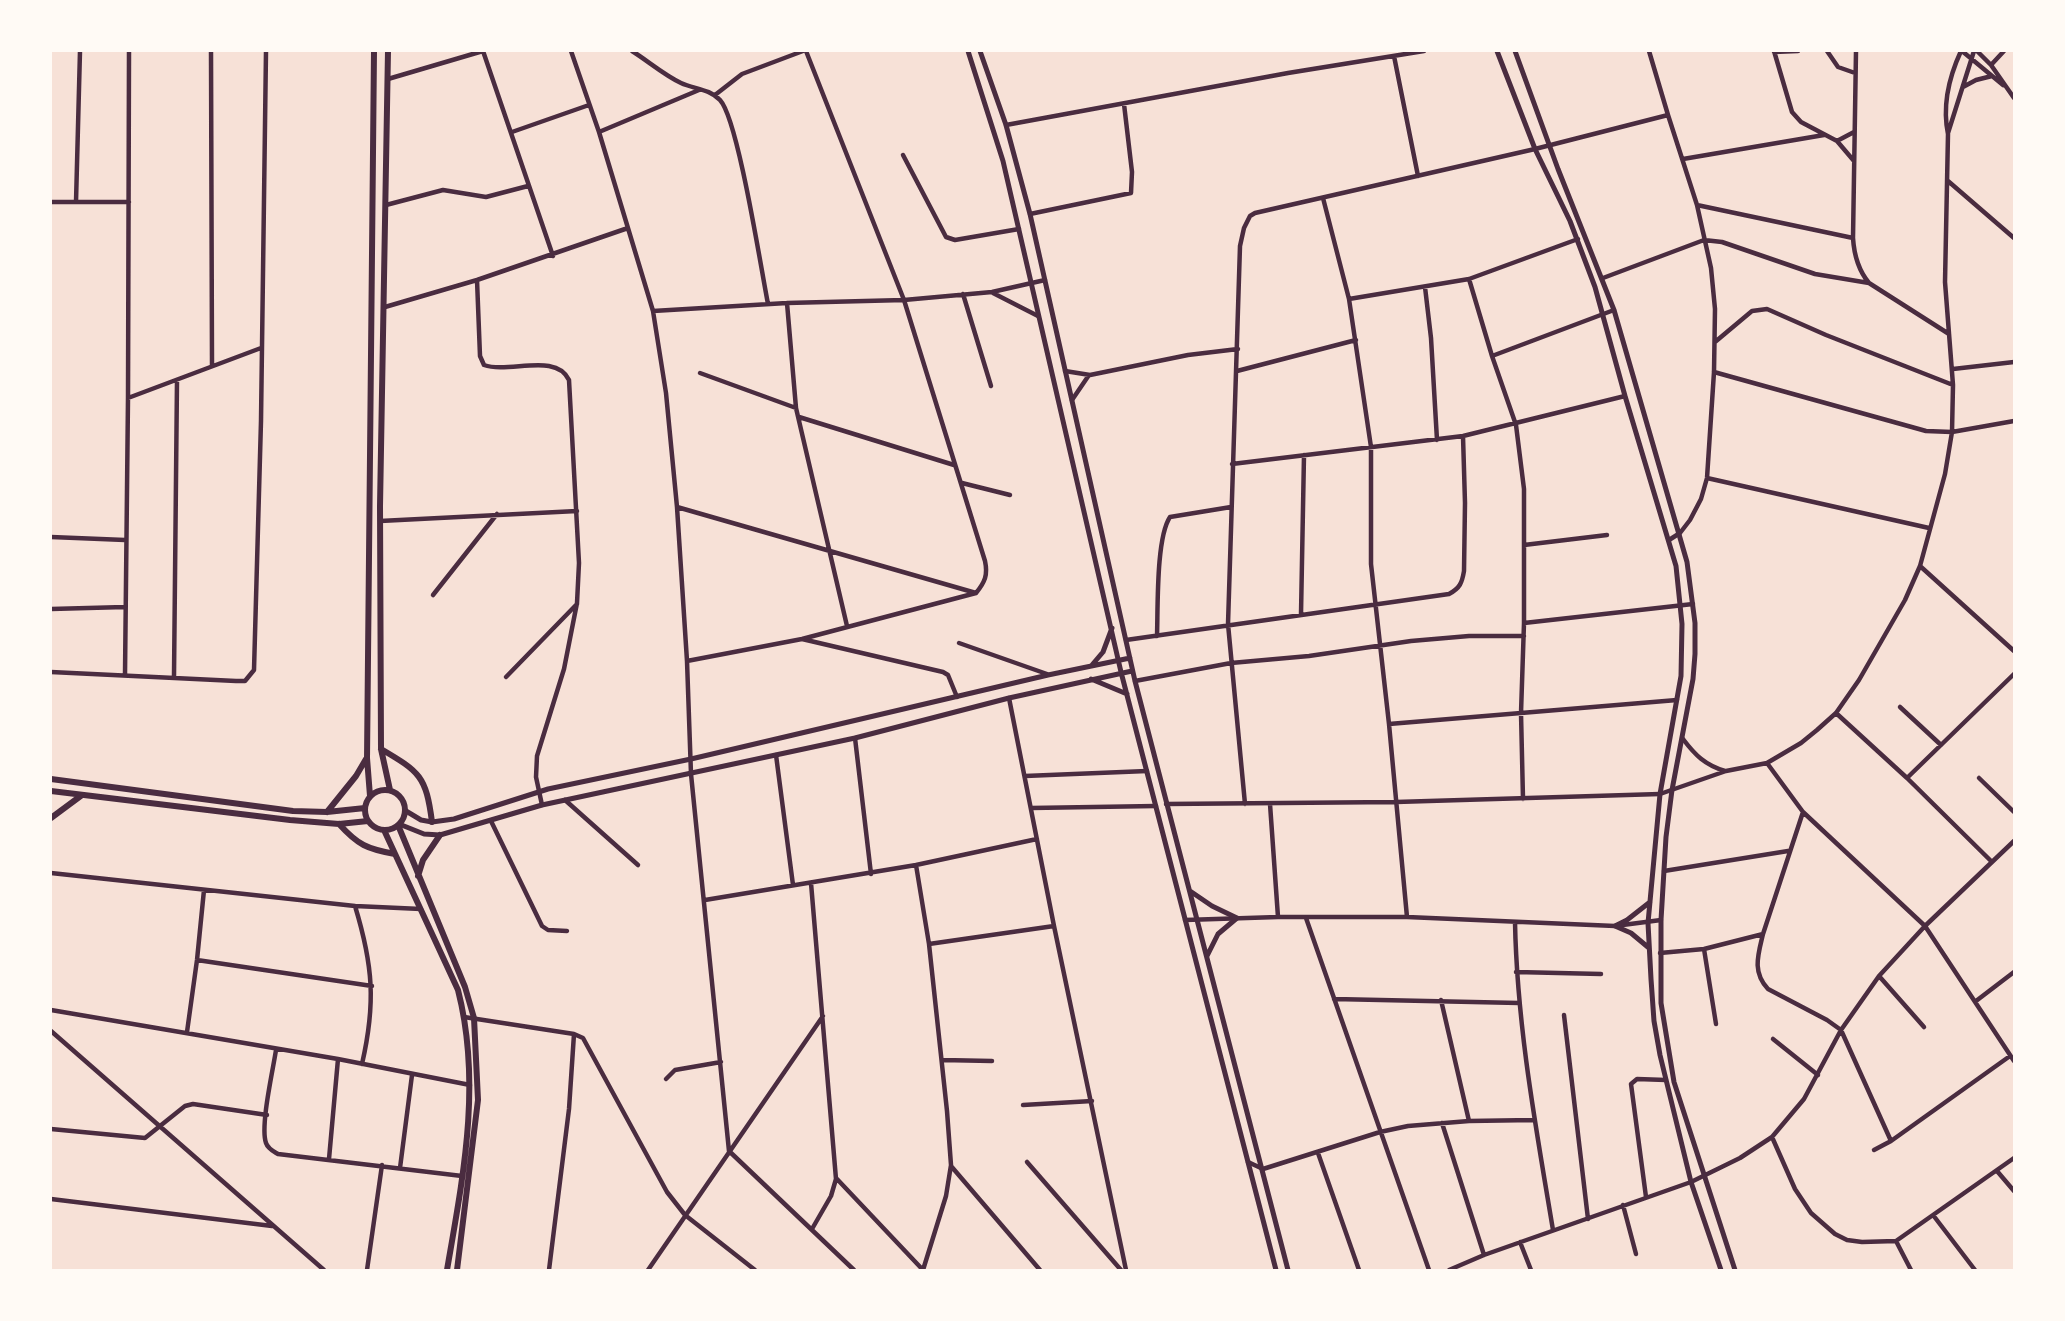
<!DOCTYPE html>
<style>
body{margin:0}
#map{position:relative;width:2065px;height:1321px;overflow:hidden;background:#f7e1d7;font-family:"IBM Plex Sans",sans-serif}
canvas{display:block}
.frame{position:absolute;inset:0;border:52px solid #fffaf5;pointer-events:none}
</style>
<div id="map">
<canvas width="2065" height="1321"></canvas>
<div class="frame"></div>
</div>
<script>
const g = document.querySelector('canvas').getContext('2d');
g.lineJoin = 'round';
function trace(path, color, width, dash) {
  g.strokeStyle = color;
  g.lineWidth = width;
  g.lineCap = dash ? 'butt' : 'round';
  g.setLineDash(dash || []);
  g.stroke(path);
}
trace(new Path2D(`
 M211 51 212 366
 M483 51 553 256
 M571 51 599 132 653 311 666 393 677 507 687 661 691 774 729 1151 854 1270
 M632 51C648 61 664 75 681 83 694 89 710 89 720 100 738 119 761 269 768 304
 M1774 51 1792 112 1801 122 1837 141 1854 161
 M1827 51 1838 67 1855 73
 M1856 51 1853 238C1854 254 1859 271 1869 283L1949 334
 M1962 51 2003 85
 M1977 51 1991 65 2014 98
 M1774 52 1798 51
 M1394 56 1418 176
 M1991 65 2004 51
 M388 79 483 51
 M1963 87 1976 80 1992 76
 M715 95 742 74 803 51
 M1668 115 1697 205 1711 268 1715 309 1714 372 1707 478 1701 499 1690 520 1680 533 1669 540
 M1006 125 1288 73 1424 51
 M512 132 589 105
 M599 132 699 90
 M1948 133 1974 51
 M1837 141 1854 132
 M903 155 946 237 955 240 1019 229
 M1683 159 1824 135
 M1948 181 2014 238
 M1323 198 1349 299 1371 447V564L1389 724 1407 917
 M51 202H129
 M76 202 80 51
 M386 205 443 190 486 197 528 186
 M1697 205 1853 238
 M1030 214 1131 193 1132 172 1124 104
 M1603 278 1704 240 1722 242 1815 274 1869 283
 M1469 279 1492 356 1516 425 1524 489V623L1521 713 1523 799
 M477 280 480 356 484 365C509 374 556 352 569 380L579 563 577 603 564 669 537 756 536 777 542 805
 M1425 287 1431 338 1437 440
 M993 293 1038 316
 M963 294 991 386
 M1349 299 1469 279 1578 239
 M787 303 796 408 847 626
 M385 307 477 280 628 228
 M653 311 787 303 904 300 992 292 1045 280
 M1715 342 1752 311 1767 309 1826 335 1953 385
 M1492 356 1614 310
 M1953 369 2014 362
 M1065 371 1090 375 1188 355 1238 349
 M1237 371 1356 340
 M1714 372 1926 431 1952 432 2014 421
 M700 373 796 408
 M128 398 261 348
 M1072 400 1089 375
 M799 417 954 465
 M1232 464 1463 436 1625 396
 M1707 478 1929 528
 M962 483 1010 495
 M677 507 976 593C985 582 988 575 985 561L904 300 806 51
 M380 521 577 511
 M51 537 125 540
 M1524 545 1607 535
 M1920 566 2014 651
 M433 595 497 514
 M51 609 125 607
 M1301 614 1304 455
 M1524 623 1693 604
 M1157 636C1158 608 1156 538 1170 517L1231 507
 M802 639 943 672 948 675 957 697
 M1126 640 1449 594C1460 588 1462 583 1464 571L1465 503 1463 436
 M959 643 1047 674
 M687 661 802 639 976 593
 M51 672 236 681H245L254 670 261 421 266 51
 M125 674 128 398 129 51
 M174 676 177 380
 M506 677 577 604
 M1135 681 1231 663 1309 656 1411 641 1469 636H1524
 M1009 698 1054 926
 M1900 707 1941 745
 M1836 713 1907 778 1991 861
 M1389 724 1677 700
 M855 738 871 874
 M1683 739C1695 755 1705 765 1725 771
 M776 755 793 885
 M1025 776 1147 771
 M1907 778 2014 674
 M1979 778 2014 812
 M565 800 638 865
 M1166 804 1396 802 1660 794 1726 771 1767 763 1801 743 1817 730 1836 713 1859 680 1905 600 1920 566 1945 474 1952 432 1953 385 1945 282 1948 134C1942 105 1949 77 1961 51
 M1245 804 1228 624 1240 246 1244 228 1250 216 1255 213 1535 149 1668 115 1649 51
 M1270 804 1278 917
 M1031 808 1156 806
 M1803 812 1925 926 2014 1061
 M491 821 542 926 548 930 567 931
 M916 865 1037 839
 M1664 871 1788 851
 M51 873 355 906 421 909
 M811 883 836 1179 831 1196 812 1229
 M705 900 916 865 929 944 947 1111 951 1165 946 1196 923 1270
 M355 906C373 965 376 1003 362 1064
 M1306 918 1429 1270
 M1185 920 1278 917H1407L1615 926 1661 920
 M1515 922C1517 1026 1536 1128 1553 1230
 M1763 934C1758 955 1752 972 1768 989L1827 1020 1841 1030 1891 1141
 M929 944 1054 926 1126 1270
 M1704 949 1716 1024
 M1660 953 1704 949 1763 934 1803 812 1767 763
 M197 960 372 986
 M1516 972 1601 974
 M1879 976 1924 1027
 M1334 999 1519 1003
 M1441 1000 1469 1121
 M1976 1001 2014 972
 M51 1010 338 1059 470 1085
 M1564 1015 1588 1219
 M464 1017 574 1034 583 1038 667 1192 685 1215 755 1270
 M51 1031 324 1270
 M187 1032 197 960 204 890
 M1773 1039 1818 1075
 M276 1050C273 1070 260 1126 266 1143 268 1149 273 1151 278 1154L462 1176
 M942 1060 992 1061
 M666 1079 675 1070 721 1062
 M1023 1105 1092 1101
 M1442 1123 1484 1255
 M51 1129 145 1138 185 1106 193 1104 267 1115
 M1772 1137 1795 1189 1811 1213 1835 1234 1847 1240 1862 1242 1896 1241 2014 1158
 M1874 1150 1891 1141 2010 1056
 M1318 1153 1359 1270
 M329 1159 338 1059
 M1027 1162 1121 1270
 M1248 1162 1263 1169 1380 1132 1408 1126 1469 1121 1534 1120
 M951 1166 1040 1270
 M400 1168 412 1075
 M1997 1171 2014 1191
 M837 1179 923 1270
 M1646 1197 1631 1084 1637 1079 1666 1080
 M51 1199 272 1226
 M1623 1205 1636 1254
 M1933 1215 1975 1270
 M1896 1241 1911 1270
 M1520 1242 1531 1270
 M367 1270 382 1165
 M549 1270 569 1109 574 1034
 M648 1270 823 1016
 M1449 1270 1484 1255 1691 1182 1740 1158 1772 1137 1804 1099 1841 1030 1879 976 1925 926 2014 841`), '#4a2c40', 4.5);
trace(new Path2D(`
 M968 51 1003 161 1121 672 1276 1270
 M980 51 1006 125 1030 214 1135 681 1288 1270
 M1497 51 1535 149 1570 221 1595 287 1625 396 1676 566 1682 624 1681 676 1660 794 1648 923 1651 979 1654 1021 1660 1055 1691 1182 1721 1270
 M1515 51 1558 169 1614 310 1687 562 1695 623V654L1693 679 1672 790 1666 837 1661 920V1003L1674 1082 1735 1270
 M1092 665 1103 652 1112 628
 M1091 679 1127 694
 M406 811 421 820 432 822 454 819 548 789 691 759 1048 675 1130 658
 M399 824 424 834 440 835 542 805 855 738 1009 698 1132 671
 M1190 891 1212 906 1237 918 1218 934 1207 956
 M1615 926 1627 920 1650 902
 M1615 926 1631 933 1649 948`), '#4a2c40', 5);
trace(new Path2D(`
 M388 51 380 506 381 749 390 790
 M381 749C420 772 426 776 432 822
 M51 779 293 811 327 812 365 808
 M365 810a20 20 0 1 1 40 0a20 20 0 1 1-40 0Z
 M51 791 290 820 339 824 368 821
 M370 796 367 758 374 51
 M327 812 356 776 366 759
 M51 818 82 795
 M339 824C358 845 367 849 395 854
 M398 825 465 987 474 1018 478 1100 457 1270
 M384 830 458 990C482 1084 463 1177 447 1270
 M418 876 423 860 440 835`), '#4a2c40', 6);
</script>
